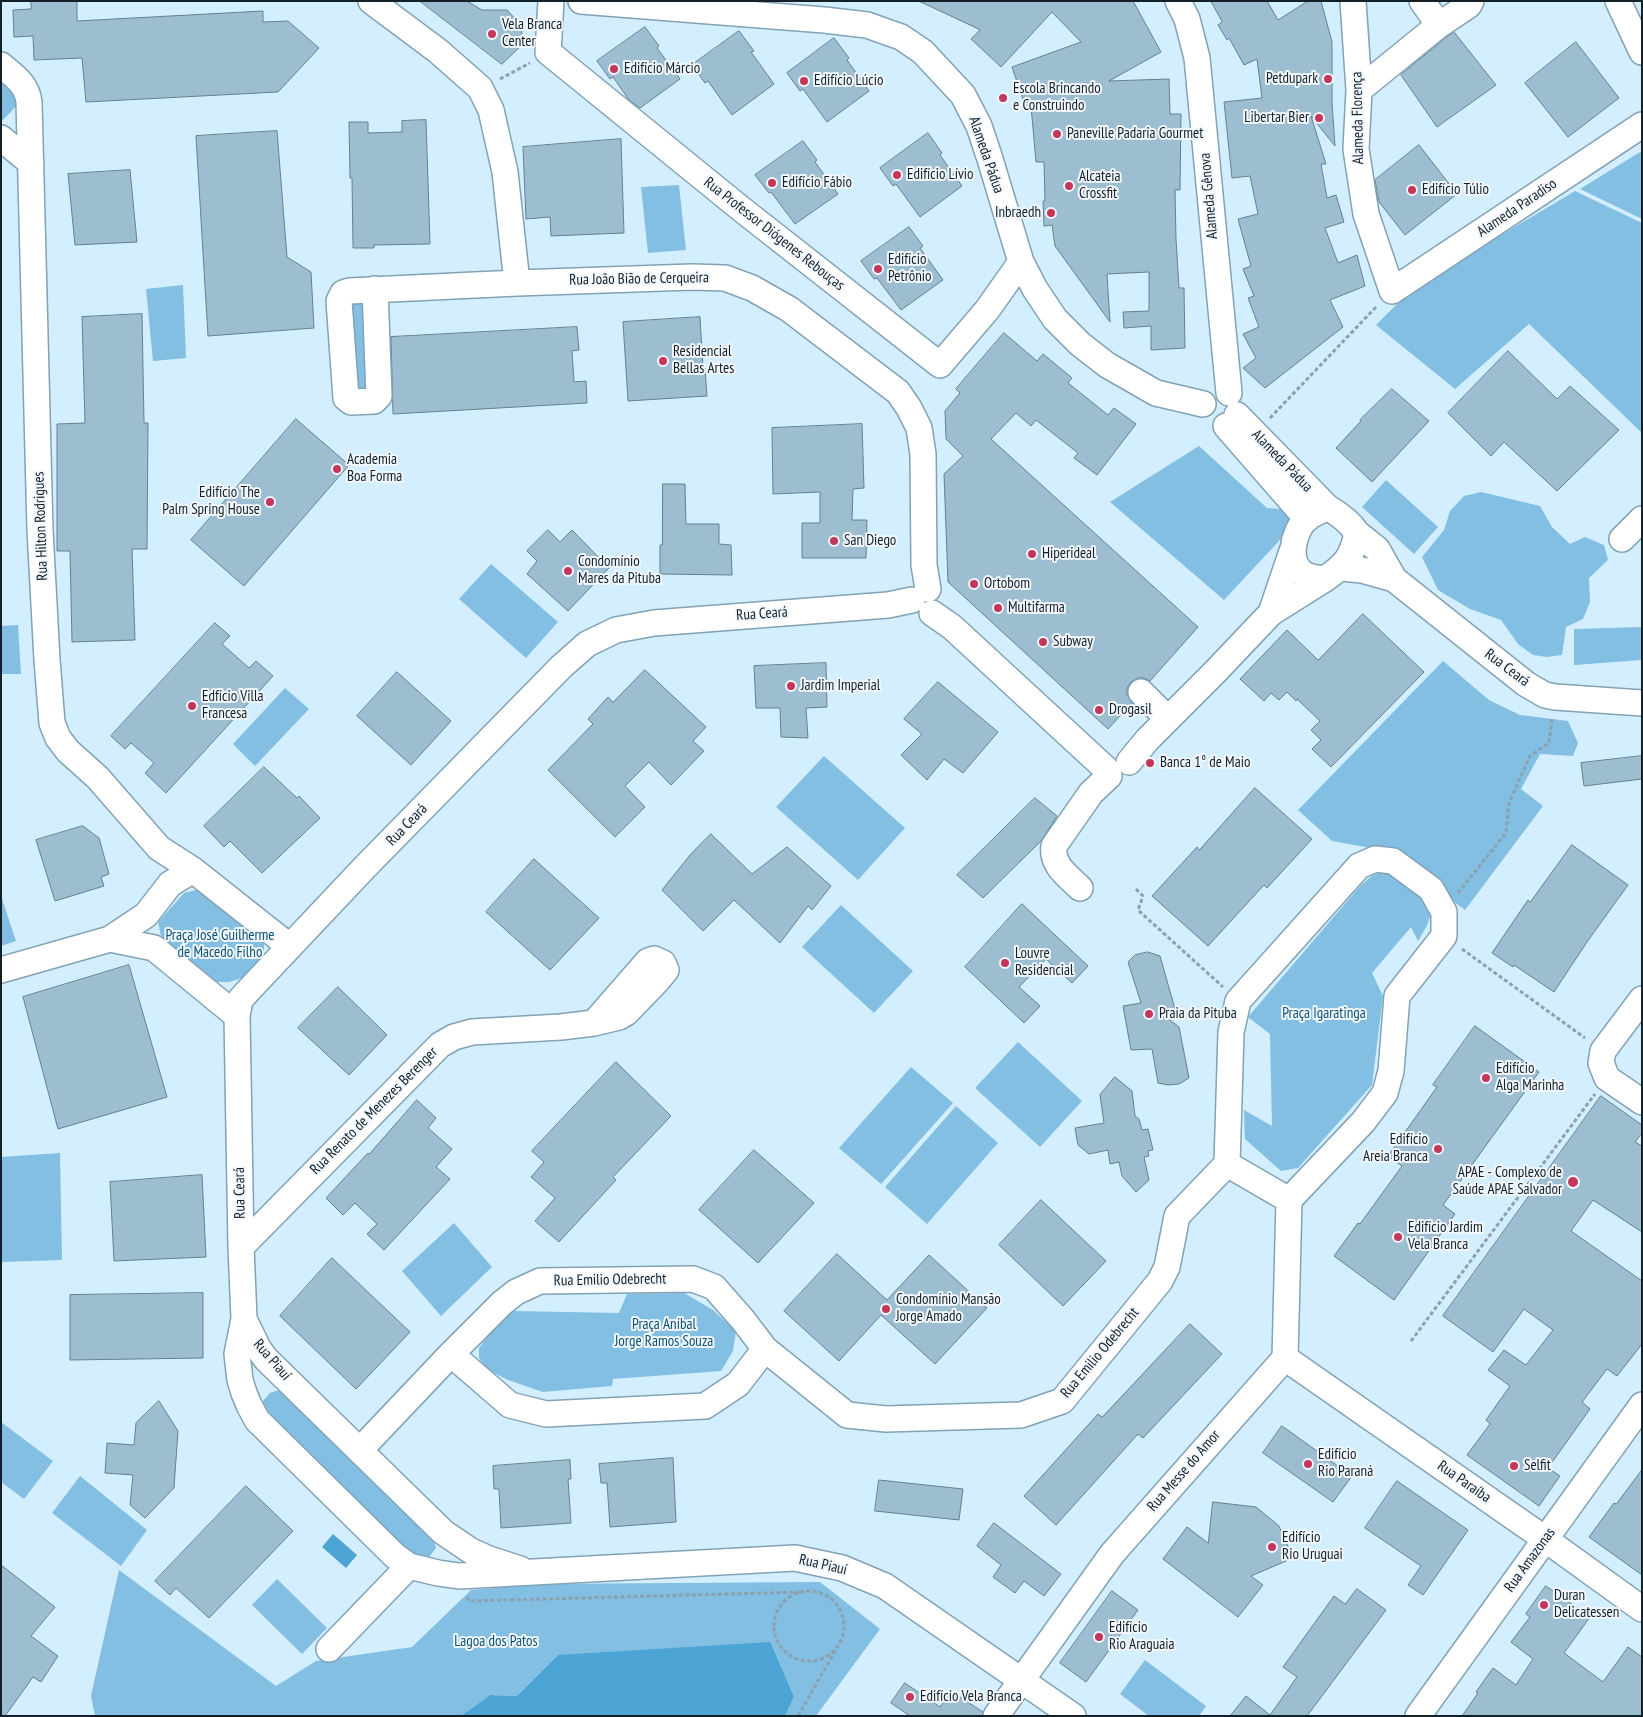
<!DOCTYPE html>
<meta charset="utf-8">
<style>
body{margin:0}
#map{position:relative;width:1643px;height:1717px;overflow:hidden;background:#d3eefe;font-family:"PT Sans Narrow",sans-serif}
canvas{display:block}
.frame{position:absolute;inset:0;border:2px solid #142028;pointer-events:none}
</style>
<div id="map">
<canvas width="1643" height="1717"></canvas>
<div class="frame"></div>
</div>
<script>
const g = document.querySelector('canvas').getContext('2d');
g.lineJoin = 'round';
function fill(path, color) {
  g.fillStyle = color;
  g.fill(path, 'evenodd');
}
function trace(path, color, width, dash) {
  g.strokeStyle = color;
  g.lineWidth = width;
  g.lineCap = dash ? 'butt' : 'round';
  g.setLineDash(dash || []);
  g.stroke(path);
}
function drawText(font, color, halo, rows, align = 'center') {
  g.font = font + ' "PT Sans Narrow",sans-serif';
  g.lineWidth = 4;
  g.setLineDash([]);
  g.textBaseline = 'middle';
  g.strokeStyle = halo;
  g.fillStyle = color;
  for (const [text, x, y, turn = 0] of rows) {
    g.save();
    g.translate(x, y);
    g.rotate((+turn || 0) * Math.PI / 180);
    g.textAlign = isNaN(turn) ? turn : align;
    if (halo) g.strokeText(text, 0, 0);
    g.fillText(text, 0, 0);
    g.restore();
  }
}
fill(new Path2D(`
 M1 74 20 102 3 120H1Z
 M1642 151V219L1580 189 1640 152Z
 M679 185 686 250 648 253 641 187Z
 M1575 191 1642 223V433L1529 324 1455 389 1376 325 1414 287Z
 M183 285 186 358 153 361 146 289Z
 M346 293H374L380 394 353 395Z
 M1199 446 1267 508 1280 509 1290 515 1293 526 1224 600 1110 502Z
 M1386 480 1438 527 1414 554 1362 507Z
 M1481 492 1540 506 1552 527 1570 544 1585 537 1604 545 1608 560 1589 578 1590 602 1583 619 1566 627 1562 655 1547 657 1533 655 1518 644 1501 620 1470 609 1438 590 1422 557 1444 530 1450 511 1464 496Z
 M491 564 558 622 526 658 459 599Z
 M18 625 21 674H1V626Z
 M1642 627V660L1574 665V629Z
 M1443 661 1489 700 1520 715 1568 721 1578 743 1573 756 1540 754 1521 789 1543 806 1465 910 1388 851 1332 841 1298 810Z
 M285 688 309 709 255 766 233 744Z
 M824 756 905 828 858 880 776 807Z
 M1385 871C1402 881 1434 893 1430 916 1429 924 1422 934 1418 941L1411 927 1372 973 1383 996 1372 1085 1298 1168 1281 1171 1245 1139 1244 1110 1272 1126 1270 1034 1248 1017 1361 885 1373 875Z
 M196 890 226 908 258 933 264 944V954L242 978 229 982H214L162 941 158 922 184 893Z
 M1 896 16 941 1 946Z
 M841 905 913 971 874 1013 802 947Z
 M1018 1042 1082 1101 1040 1147 975 1088Z
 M911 1067 953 1103 881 1184 839 1148Z
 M956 1106 998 1143 927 1224 885 1187Z
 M60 1153 62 1260 2 1262 1 1157Z
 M454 1223 492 1267 441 1316 402 1271Z
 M684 1293 713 1310 736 1331 733 1351 721 1371 613 1379 612 1386 543 1392 508 1380 486 1369 479 1358V1348L494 1328 513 1311 619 1313 627 1294Z
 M282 1389 432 1535 436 1548 429 1557 414 1559 265 1412 263 1401 270 1393Z
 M1 1422 53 1461 24 1499 1 1482Z
 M80 1476 147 1530 121 1566 52 1513Z
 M119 1570 276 1686 316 1661 412 1647 471 1590 537 1584 820 1582 880 1629 816 1716H785L794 1697 558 1655 517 1696 490 1695 461 1716H95L91 1696Z
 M277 1579 327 1628 302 1654 252 1605Z
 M1145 1660 1206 1706 1199 1716H1149L1120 1694Z`), '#82bfe3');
fill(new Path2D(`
 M333 1534 357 1555 346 1568 322 1547Z
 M770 1642 794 1697 785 1716H461L490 1695 517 1696 558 1655Z`), '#4ca4d4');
const building = new Path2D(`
 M31 1H77V21L263 11V22L288 21 319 48 278 92 86 102 82 58 34 60 33 36 14 37 13 10 31 9Z
 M420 1H467L482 10H507L521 25 523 44 502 64Z
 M919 1H1133L1161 52 1109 81 1169 79 1170 114H1181L1180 190H1175L1176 239 1179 288H1184L1185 348 1151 350V326L1124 328 1123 312 1149 311V272L1107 274 1110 322 1055 246 1052 225 1044 226 1043 201H1045L1044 162H1036L1031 106 1026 108 1012 67 1081 42 1052 12 1001 67 971 39 980 30Z
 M1211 1H1267L1278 20 1308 1H1321L1332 42V103L1335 146 1311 116 1326 164H1321L1327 198 1336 195 1344 222 1325 228 1338 263 1357 255 1365 286 1330 300 1343 327 1265 388 1243 368 1256 358 1243 334 1259 327 1248 298 1254 296 1243 269 1251 266 1238 219 1258 214 1250 176 1232 178 1224 102 1262 98 1257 59 1244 65 1229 38 1227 40 1218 25 1222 22Z
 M645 27 659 46 657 48 680 79 640 108 629 100 613 77 610 79 597 61Z
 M739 31 754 51 751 52 774 84 732 115 708 81 705 83 692 65Z
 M1454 32 1496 85 1437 127 1401 75Z
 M834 38 849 58 847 60 869 91 827 122 803 89 800 91 787 73Z
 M1576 42 1619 98 1568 137 1525 83Z
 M426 120 430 244 374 245V248H353L352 178H350L349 122H368V133L402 132V121Z
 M277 131 287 257 311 272 314 328 208 336 196 136Z
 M928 133 942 153 940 155 962 186 920 217 896 184 893 186 880 168Z
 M621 139 624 233 551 236 550 217 526 219 523 147Z
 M803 141 817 160 815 162 838 194 795 224 771 192 769 193 755 175Z
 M1419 145 1457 194 1405 235 1379 202 1375 180Z
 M130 170 137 242 75 245 68 174Z
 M909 227 923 246 920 248 943 280 901 310 877 278 874 279 861 261Z
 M142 314 144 423H148L147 549H132L135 640 72 642 70 551H57V424L85 423 82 317Z
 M700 317 703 368H705L707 396 628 401 623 322Z
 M577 327 579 350 572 351 574 382 586 381 587 403 393 414 391 337Z
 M1004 333 1037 361 1043 354 1072 378 1068 383 1108 415 1114 408 1136 424 1097 475 1074 458 1078 453 1036 420 1031 426 1016 413 991 439 1198 627 1150 681 1144 678H1138L1131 682 1127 688V695L1132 703 1108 729 948 582 944 474 963 456 946 439 945 411 960 393 956 389Z
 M1508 351 1557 399 1570 386 1619 430 1557 491 1504 442 1491 456 1448 413Z
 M1392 389 1429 421 1372 482 1336 448 1361 421 1360 420Z
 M296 419 349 465 244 586 191 540Z
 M862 424 864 488 853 489 852 520H867L866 558H802V523H820V492L773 494 772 428Z
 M663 484H685L686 524H719V544L731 545 732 575 660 574V545H662Z
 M548 530 560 542 572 530 609 568 568 611 527 574 537 561 527 551Z
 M1363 614 1424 672 1331 767 1312 749 1321 740 1311 730 1320 721 1297 699 1296 701 1287 692 1279 700 1271 693 1264 701 1240 679 1287 630 1318 660Z
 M215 623 230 636 222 644 249 668 256 661 273 676 166 793 145 773 154 763 131 743 125 749 111 736Z
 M826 663 827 707 806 708 808 738 781 737 780 708H756L754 666Z
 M645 670 706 727 693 741 704 751 671 785 649 762 625 786 645 807 615 837 548 770 593 724 588 719 608 697 613 702Z
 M397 672 451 721 411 765 357 716Z
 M938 682 998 732 963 773 944 759 927 780 901 755 922 734 904 719Z
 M1642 756V779L1584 786 1581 763Z
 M264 767 297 798 299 796 320 818 262 873 230 841 224 847 204 826Z
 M1255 788 1312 839 1267 888 1264 885 1208 946 1152 896 1197 847 1199 850Z
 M1035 798 1057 816 1041 841 983 898 957 875Z
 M83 826 99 838 109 874 101 877 104 886 55 901 36 840Z
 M711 834 752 874 787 847 831 886 812 910 808 906 780 943 734 900 703 931 662 890 690 855Z
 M1572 845 1628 885 1587 942 1554 992 1514 965 1513 967 1492 953 1528 900 1530 902Z
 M534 859 599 918 550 970 486 912Z
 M1022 904 1088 966 1072 983 1046 959 1019 987 1040 1006 1024 1023 965 967Z
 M1148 952 1160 956 1175 1009 1170 1020 1179 1027 1189 1078 1179 1084 1168 1085 1158 1083 1152 1049 1131 1050 1123 1006 1141 1003 1128 962 1135 955Z
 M129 965 167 1097 58 1129 23 997Z
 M338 987 387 1035 349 1075 298 1028Z
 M1475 1026 1539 1072 1443 1205 1455 1214 1394 1300 1334 1256 1358 1223 1360 1224 1402 1166 1388 1156 1437 1087 1433 1085Z
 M616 1062 671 1116 613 1177 616 1180 559 1242 535 1221 555 1198 531 1177 544 1162 532 1151Z
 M1115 1077 1132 1091 1135 1116 1139 1119 1142 1130 1148 1129 1153 1150 1148 1151 1149 1156 1144 1157 1149 1180 1136 1192 1122 1176 1119 1162 1110 1164 1108 1150 1089 1154 1078 1145 1075 1128 1104 1123 1100 1095Z
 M1601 1096 1642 1125V1133L1635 1142 1642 1146V1232L1593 1200 1571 1231 1642 1281V1344L1617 1376 1607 1369 1582 1402 1590 1409 1548 1468 1560 1476 1539 1506 1467 1455 1490 1424 1486 1420 1510 1386 1488 1370 1504 1350 1526 1365 1553 1330 1524 1309 1493 1352 1443 1316Z
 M417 1100 436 1118 428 1128 452 1149 436 1167 450 1179 384 1250 367 1234 377 1224 355 1203 343 1215 326 1198 368 1153 369 1154Z
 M754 1150 814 1203 758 1263 699 1210Z
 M202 1175 206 1257 114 1261 110 1182Z
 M1041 1200 1106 1261 1063 1306 999 1245Z
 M837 1254 887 1300 929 1255 987 1308 935 1364 881 1315 839 1361 784 1311Z
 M332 1258 410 1332 356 1389 280 1316Z
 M203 1293V1358L70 1360V1295Z
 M1190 1324 1222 1354 1143 1438 1138 1434 1056 1525 1024 1496 1098 1414 1102 1417Z
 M159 1401 178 1431 174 1488 145 1518 130 1505 133 1475 105 1473 107 1443 134 1445 136 1423Z
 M1282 1426 1352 1476 1333 1502 1263 1453Z
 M673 1458 676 1522 610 1527 607 1483H601L599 1464Z
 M570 1460 571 1479H568L571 1523 501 1528 499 1489H494L493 1466Z
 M1642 1470V1575L1589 1537 1614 1503 1616 1504Z
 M879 1480 963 1489 959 1520 875 1511Z
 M1397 1481 1468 1530 1423 1595 1408 1585 1421 1566 1365 1528Z
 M246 1486 293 1531 209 1618 176 1588 170 1595 155 1581Z
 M1213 1502 1256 1507 1279 1526 1293 1558 1251 1576 1263 1585 1238 1617 1163 1559 1187 1527 1208 1543Z
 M994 1523 1061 1574 1044 1596 1024 1581 1015 1593 993 1577 1001 1565 977 1546Z
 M1 1565 55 1607 31 1636 58 1656 41 1682 33 1677 5 1716H1Z
 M1546 1586 1590 1617 1564 1653 1603 1682 1628 1647 1642 1657V1716H1462L1478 1693 1476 1692 1493 1668 1516 1685 1533 1659 1511 1642 1530 1617 1526 1614Z
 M1357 1589 1386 1610 1307 1716H1230L1246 1696 1270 1715 1297 1677 1283 1667 1334 1596 1345 1604Z
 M1112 1591 1138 1610 1086 1682 1060 1663Z
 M905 1683 940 1707 951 1691 983 1712 982 1716H910L891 1703Z`);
fill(building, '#9dbdd1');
trace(building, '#628193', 1);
const minor = new Path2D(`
 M371 1 438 51 480 88 491 110 505 172 517 283
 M551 1 548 52 740 208 940 365 987 310 1021 262
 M581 1 824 20 867 25 901 37 923 52 963 95 979 126 990 159 1021 262 1035 289 1055 319 1080 344 1107 365 1156 393 1203 404
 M1178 1 1187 19 1197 58 1229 393
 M1353 1 1359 90 1356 149 1366 214 1392 291 1642 125
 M1422 1 1439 25
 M1618 1 1642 52
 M1 65C14 76 27 84 29 102L40 530 47 660 52 723 58 738 68 751 98 778 159 848 193 870 289 946
 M1359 90 1439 25 1469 5 1471 1
 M1 138 31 163
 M375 289 379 396 374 401 351 402 346 398 339 301 343 293 349 291 517 283 692 277 725 278 752 288 789 309 898 392 909 408 919 428 923 454 924 565 928 589
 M1237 415 1327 507C1339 514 1350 522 1357 533 1352 558 1345 565 1325 579 1320 578 1311 578 1306 575 1285 565 1293 532 1306 519 1312 514 1321 511 1327 507
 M1226 426 1307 519
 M1357 533 1377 549 1394 579 1526 684 1545 695 1555 697 1642 703
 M1622 539 1642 519
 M1342 568 1362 570 1394 579
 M912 600 888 605 654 623 616 630 587 644 561 667 365 867 247 992 240 1000 237 1016 241 1247 244 1319 237 1354 240 1380 244 1393 249 1405 257 1420 395 1556 409 1566 438 1573 459 1576 795 1558 842 1568 885 1586 1073 1716
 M932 613 952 627 1106 769
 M1271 613 1292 551
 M1141 692 1168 719
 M1129 762 1147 740 1215 672 1271 613 1325 579
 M1080 888C1068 876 1051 865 1054 846L1091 793 1109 776
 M110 939 154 948 237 1016
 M1 970 110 939 146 915 170 884 193 870
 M1642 999 1603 1051 1601 1063 1607 1078 1642 1102
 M1227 1164 1231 1032 1238 1001 1359 866 1375 859 1393 861 1431 889 1444 912V936L1397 996 1391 1071 1385 1093 1363 1122 1289 1200
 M1227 1164 1289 1200
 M241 1247 440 1045 454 1037 472 1032 561 1027 594 1023 619 1017 626 1013 658 980 666 970 663 963 654 959 648 961 594 1023
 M244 1319 258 1348 266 1359 443 1532 471 1551 489 1559 520 1569
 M451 1354 510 1405 546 1414 705 1406 738 1384 765 1349
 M1285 1358 1545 1539 1642 1609
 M360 1450 451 1354 502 1303 516 1292 540 1281 693 1279 714 1287 743 1320 765 1349 847 1415 886 1419 1021 1415 1062 1401 1160 1281 1167 1267 1177 1216 1227 1164
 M329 1649 409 1566
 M996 1716 1112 1554 1285 1358 1289 1200
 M1418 1716 1642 1405`);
trace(minor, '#82a2b5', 28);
trace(new Path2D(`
 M500 79 530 63
 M1270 418 1376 307
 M1136 889 1143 896 1138 910 1223 987
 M1458 893 1506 833 1509 803 1530 756 1549 743 1552 719
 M1462 949 1585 1038
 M1411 1341 1595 1094
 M774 1626a35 35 0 1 1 70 0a35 35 0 1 1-70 0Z
 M467 1597 469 1601 803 1592
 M798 1716 835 1651`), '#8ca1ae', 3, [4, 2.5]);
trace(minor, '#fff', 25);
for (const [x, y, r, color] of [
 [492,34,5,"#c53658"],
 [614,69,5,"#c53658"],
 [1328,79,5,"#c53658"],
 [804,81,5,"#c53658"],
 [1003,98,5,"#c53658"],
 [1319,118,5,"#c53658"],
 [1057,134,5,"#c53658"],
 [897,175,5,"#c53658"],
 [772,183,5,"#c53658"],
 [1069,186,5,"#c53658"],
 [1412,190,5,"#c53658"],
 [1051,213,5,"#c53658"],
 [878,269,5,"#c53658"],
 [663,361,5,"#c53658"],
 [337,469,5,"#c53658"],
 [270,502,5,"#c53658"],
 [834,541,5,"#c53658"],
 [1032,554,5,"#c53658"],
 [568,571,5,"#c53658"],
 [974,584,5,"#c53658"],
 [998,608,5,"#c53658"],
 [1043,642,5,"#c53658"],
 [791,686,5,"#c53658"],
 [192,706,5,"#c53658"],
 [1099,710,5,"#c53658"],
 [1150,763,5,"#c53658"],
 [1005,963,5,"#c53658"],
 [1149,1014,5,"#c53658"],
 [1486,1078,5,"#c53658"],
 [1438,1149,5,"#c53658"],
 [1573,1182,6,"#c53658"],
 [1398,1237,5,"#c53658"],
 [886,1309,5,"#c53658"],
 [1308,1464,5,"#c53658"],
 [1514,1466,5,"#c53658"],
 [1272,1547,5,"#c53658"],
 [1544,1605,5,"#c53658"],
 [1099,1637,5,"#c53658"],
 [910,1697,5,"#c53658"]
]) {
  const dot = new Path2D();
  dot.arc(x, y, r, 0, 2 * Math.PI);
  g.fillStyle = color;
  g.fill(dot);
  trace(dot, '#f1f7fc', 2);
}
drawText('15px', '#142028', '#f1f7fc', [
 ["Vela Branca",502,25],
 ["Center",502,42],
 ["Edifício Márcio",624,69],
 ["Petdupark",1318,79,"right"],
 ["Edifício Lúcio",814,81],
 ["Escola Brincando",1013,89],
 ["e Construindo",1013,106],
 ["Libertar Bier",1309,118,"right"],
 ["Paneville Padaria Gourmet",1067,134],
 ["Edifício Lívio",907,175],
 ["Alcateia",1079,177],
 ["Crossfit",1079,194],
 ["Edifício Fábio",782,183],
 ["Edifício Túlio",1422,190],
 ["Inbraedh",1041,213,"right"],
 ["Edifício",888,260],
 ["Petrônio",888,277],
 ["Residencial",673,352],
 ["Bellas Artes",673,369],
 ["Academia",347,460],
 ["Boa Forma",347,477],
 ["Edifício The",260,493,"right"],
 ["Palm Spring House",260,510,"right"],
 ["San Diego",844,541],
 ["Hiperideal",1042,554],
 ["Condomínio",578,562],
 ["Mares da Pituba",578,579],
 ["Ortobom",984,584],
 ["Multifarma",1008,608],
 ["Subway",1053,642],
 ["Jardim Imperial",801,686],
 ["Edfício Villa",202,697],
 ["Francesa",202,714],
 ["Drogasil",1109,710],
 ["Banca 1° de Maio",1160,763],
 ["Louvre",1015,954],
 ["Residencial",1015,971],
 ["Praia da Pituba",1159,1014],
 ["Edifício",1496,1069],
 ["Alga Marinha",1496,1086],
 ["Edifício",1428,1140,"right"],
 ["Areia Branca",1428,1157,"right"],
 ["APAE - Complexo de",1562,1173,"right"],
 ["Saúde APAE Salvador",1562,1190,"right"],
 ["Edifício Jardim",1408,1228],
 ["Vela Branca",1408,1245],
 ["Condomínio Mansão",896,1300],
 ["Jorge Amado",896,1317],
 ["Edifício",1318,1455],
 ["Rio Paraná",1318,1472],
 ["Selfit",1524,1466],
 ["Edifício",1282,1538],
 ["Rio Uruguai",1282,1555],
 ["Duran",1554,1596],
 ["Delicatessen",1554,1613],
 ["Edifício",1109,1628],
 ["Rio Araguaia",1109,1645],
 ["Edifício Vela Branca",920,1697]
], 'left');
drawText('15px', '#142028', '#f1f7fc', [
 ["Alameda Florença",1358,118,-91],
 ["Alameda Pádua",986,155,71],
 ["Alameda Gênova",1209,196,-95],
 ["Alameda Paradiso",1517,208,-34],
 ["Rua Professor Diógenes Rebouças",774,234,38],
 ["Rua João Bião de Cerqueira",639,279,-1],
 ["Alameda Pádua",1282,461,46],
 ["Rua Hilton Rodrigues",41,526,-92],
 ["Rua Ceará",762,614,-4],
 ["Rua Ceará",1507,668,37],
 ["Rua Ceará",407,825,-46],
 ["Rua Renato de Menezes Berenger",374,1111,-45],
 ["Rua Ceará",240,1193,-91],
 ["Rua Emilio Odebrecht",610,1280,-1],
 ["Rua Emilio Odebrecht",1100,1353,-50],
 ["Rua Piauí",272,1360,49],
 ["Rua Messe do Amor",1184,1471,-49],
 ["Rua Paraíba",1464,1482,35],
 ["Rua Amazonas",1530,1560,-54],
 ["Rua Piauí",823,1565,13]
]);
drawText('15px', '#0b5273', '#f1f7fc', [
 ["Praça José Guilherme",220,936],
 ["de Macedo Filho",220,953],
 ["Praça Igaratinga",1324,1014],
 ["Praça Aníbal",664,1325],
 ["Jorge Ramos Souza",664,1342],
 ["Lagoa dos Patos",496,1642]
]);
</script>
